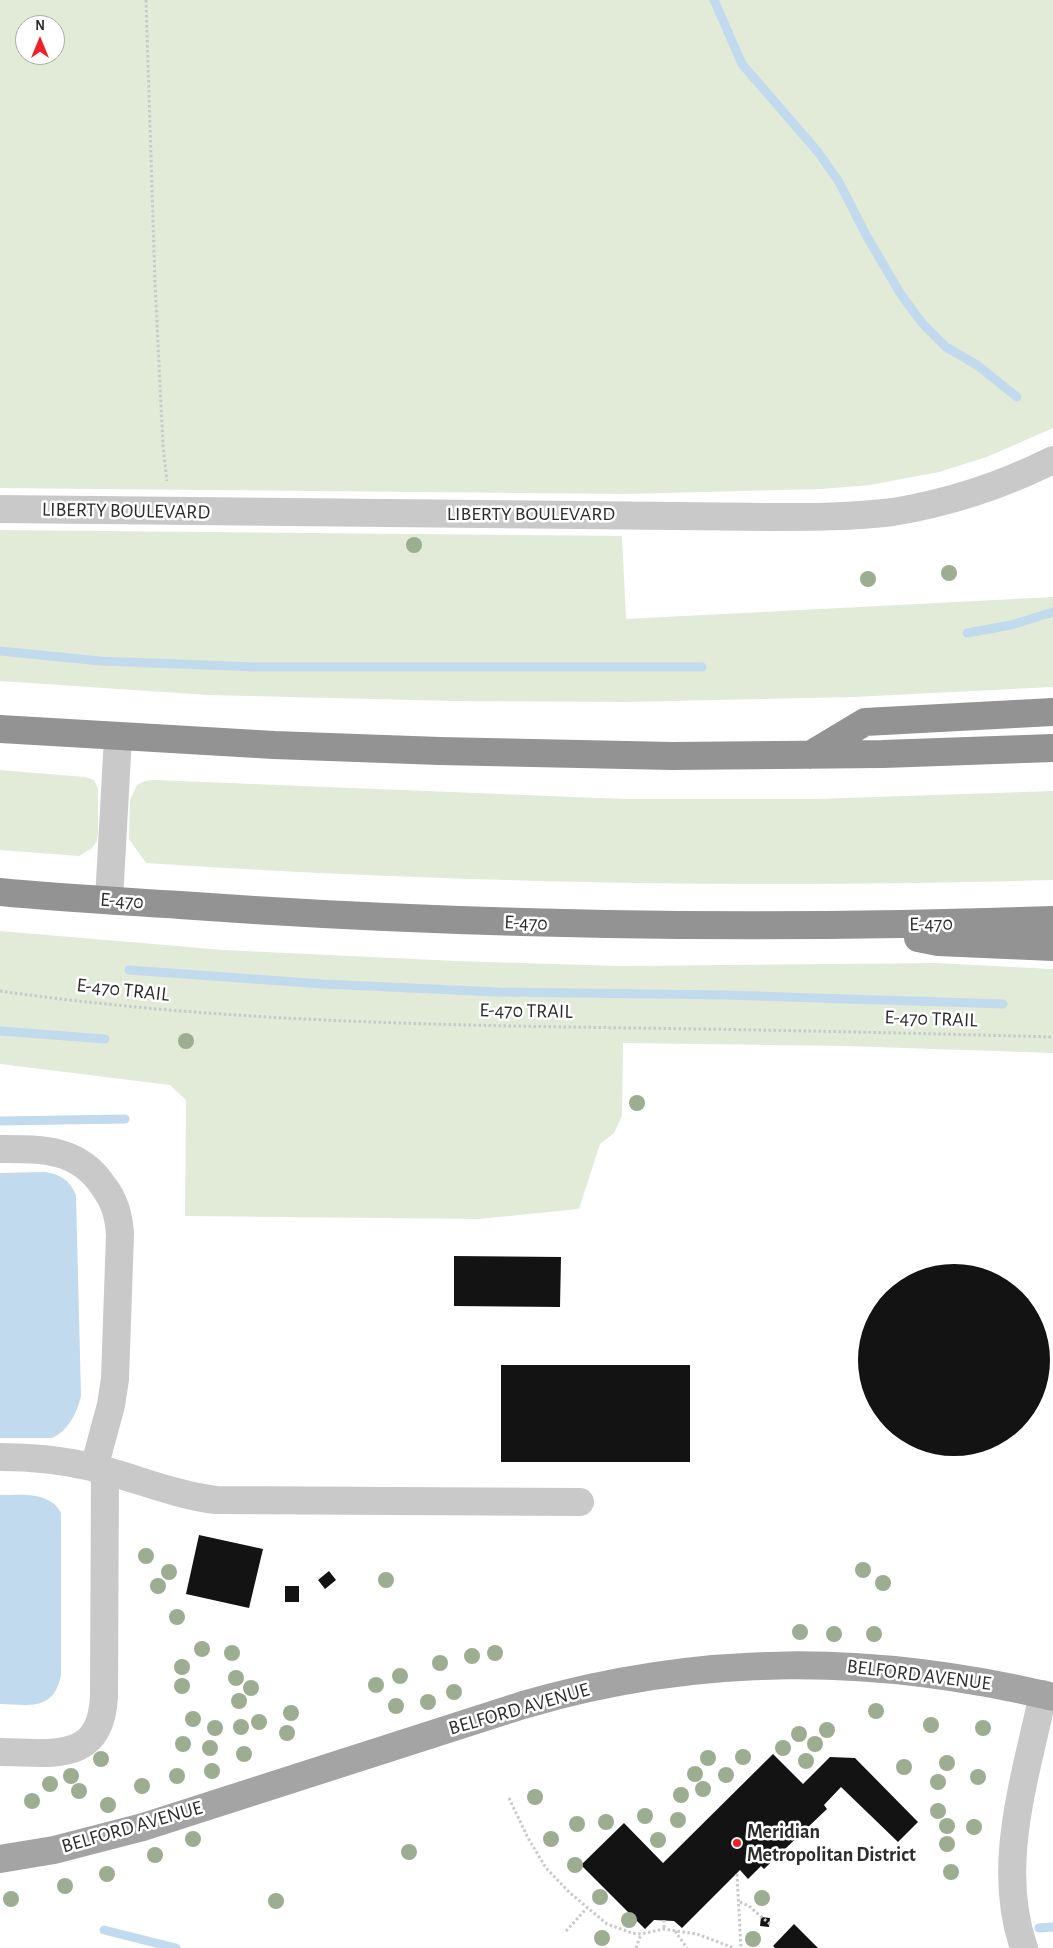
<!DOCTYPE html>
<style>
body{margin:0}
#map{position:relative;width:1053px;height:1948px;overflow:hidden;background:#fff;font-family:"Alegreya Sans",sans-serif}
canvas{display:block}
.north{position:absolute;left:15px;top:15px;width:50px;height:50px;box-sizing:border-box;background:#fff;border:1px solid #ababab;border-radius:50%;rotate:0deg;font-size:14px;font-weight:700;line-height:20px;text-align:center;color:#2c2c2c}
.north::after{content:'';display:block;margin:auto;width:18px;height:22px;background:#f12026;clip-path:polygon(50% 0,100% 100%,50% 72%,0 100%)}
</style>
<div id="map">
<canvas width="1053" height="1948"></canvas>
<div class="north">N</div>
</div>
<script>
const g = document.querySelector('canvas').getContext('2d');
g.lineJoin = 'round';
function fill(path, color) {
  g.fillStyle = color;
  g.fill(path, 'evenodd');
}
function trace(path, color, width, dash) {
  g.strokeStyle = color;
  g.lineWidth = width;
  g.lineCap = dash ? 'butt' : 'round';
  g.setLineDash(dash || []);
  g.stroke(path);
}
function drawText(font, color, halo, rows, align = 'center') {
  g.font = font + ' "Alegreya Sans",sans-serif';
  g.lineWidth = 5;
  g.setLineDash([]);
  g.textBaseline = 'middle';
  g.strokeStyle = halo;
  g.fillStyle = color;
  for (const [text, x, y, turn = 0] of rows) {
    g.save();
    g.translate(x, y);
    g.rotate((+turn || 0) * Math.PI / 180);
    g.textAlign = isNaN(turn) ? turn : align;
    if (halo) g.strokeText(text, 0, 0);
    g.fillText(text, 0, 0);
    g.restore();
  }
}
fill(new Path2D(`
 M0 0H1053V428L987 457 939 472 870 485 822 489 625 494 0 488ZM25 25H55V55H25Z
 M0 530 622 536 626 619 1053 597V687L854 697 627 702 452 701 208 695 0 681Z
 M0 770 85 777 94 780 98 789V833L97 841 92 848 79 856 0 850Z
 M155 780 624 799H816L1053 791V880C751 889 448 883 146 863L129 839 130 800 137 785 145 781Z
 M0 931 224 950 456 961 620 966 935 963 1053 969V1053L845 1046 623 1043 622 1116 614 1133 600 1144 579 1209 479 1219 185 1216 186 1100 170 1085 0 1064Z`), '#e1ebd8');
fill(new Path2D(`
 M45 1172C61 1174 70 1181 76 1195L81 1396C77 1413 68 1431 52 1438H0V1173Z
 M0 1495C21 1495 50 1491 61 1513V1675C54 1711 30 1705 0 1704Z`), '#c2daed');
trace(new Path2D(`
 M714 0 742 64 818 152 839 182 866 235 900 293 922 323 946 347 977 365 1017 397
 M967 633 1011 625 1053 612
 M0 651 100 661 255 667H702
 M129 970 323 984 498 992 726 995 1003 1004
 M0 1031 105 1039
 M0 1121 125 1119
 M1039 1928 1053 1927
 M104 1930 176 1948`), '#c2daed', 9);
fill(new Path2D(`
 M454 1256 561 1257 560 1307 454 1306Z
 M858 1360a96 96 0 1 1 192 0a96 96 0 1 1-192 0Z
 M501 1365H690V1462H501Z
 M199 1535 263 1549 249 1608 186 1594Z
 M329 1571 336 1580 325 1589 318 1580Z
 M285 1586H299V1602H285Z
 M773 1754 803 1784 830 1757 855 1758 918 1822 898 1842 841 1787 824 1805 827 1809 764 1869 761 1866 748 1879 740 1870 682 1928 674 1921 654 1920 645 1929 581 1865 624 1823 663 1863Z
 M761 1917 770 1918 769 1927 760 1926Z
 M794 1924 818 1948H775L773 1946Z`), '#131313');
trace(new Path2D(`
 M146 0 155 283 163 446 167 481
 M0 991C210 1021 423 1025 634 1028 774 1030 913 1033 1053 1037
 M509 1798 528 1838 546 1868 570 1893 607 1924 632 1933 641 1934 664 1929 697 1934 734 1948
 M737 1874 741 1948
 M740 1902 749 1906 771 1925
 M664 1920V1929
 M566 1931 587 1908
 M675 1931 687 1948
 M636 1948 641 1934`), '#c9c9c9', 3, [2.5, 2.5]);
trace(new Path2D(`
 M0 509 770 517C811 517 852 517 893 512 948 503 1003 485 1053 460
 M109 900 118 737
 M0 1149C42 1149 79 1148 104 1187 115 1201 119 1216 120 1234L115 1379 111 1405 94 1468
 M0 1457C31 1457 62 1460 92 1467 133 1477 174 1495 216 1500L580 1502
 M0 1752C51 1752 101 1765 104 1696L105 1471
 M1024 1948C995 1865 1026 1777 1043 1694`), '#c9c9c9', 28);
trace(new Path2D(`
 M0 1859 54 1850 143 1827 523 1705C701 1653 873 1654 1053 1697`), '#a4a4a4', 28);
trace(new Path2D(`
 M0 729 274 745 440 751 672 756 883 754 1053 748
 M810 755 865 722 1053 712
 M0 892C60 898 120 901 180 905 470 926 762 930 1053 920
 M918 938 938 942 1053 947`), '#939393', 28);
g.fillStyle = '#9dad91';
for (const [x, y] of [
 [414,545],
 [949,573],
 [868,579],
 [186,1041],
 [637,1103],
 [146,1556],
 [863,1570],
 [169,1572],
 [386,1580],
 [883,1583],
 [158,1586],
 [177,1617],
 [800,1632],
 [834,1634],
 [874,1634],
 [202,1649],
 [232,1653],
 [495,1653],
 [472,1656],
 [440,1663],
 [182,1667],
 [400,1676],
 [236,1678],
 [376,1685],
 [182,1686],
 [251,1688],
 [454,1692],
 [239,1701],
 [428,1702],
 [396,1706],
 [876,1711],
 [291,1713],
 [193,1719],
 [259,1722],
 [931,1725],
 [241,1727],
 [215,1728],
 [983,1728],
 [827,1730],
 [287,1733],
 [799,1734],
 [183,1744],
 [815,1744],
 [210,1748],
 [783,1748],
 [244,1754],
 [743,1757],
 [708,1758],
 [101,1759],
 [806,1761],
 [947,1763],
 [904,1767],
 [212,1771],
 [695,1774],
 [726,1775],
 [71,1776],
 [177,1776],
 [978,1777],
 [938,1782],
 [50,1784],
 [142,1786],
 [703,1789],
 [79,1791],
 [681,1795],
 [535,1797],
 [32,1801],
 [108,1805],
 [938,1811],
 [645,1816],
 [678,1820],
 [606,1822],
 [577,1824],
 [947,1826],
 [974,1827],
 [193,1839],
 [551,1839],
 [658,1840],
 [947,1844],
 [409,1852],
 [155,1855],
 [575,1865],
 [951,1872],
 [107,1874],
 [65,1886],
 [600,1897],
 [762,1898],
 [11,1899],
 [276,1901],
 [629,1920],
 [602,1938],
 [753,1939]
]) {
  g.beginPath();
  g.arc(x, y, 8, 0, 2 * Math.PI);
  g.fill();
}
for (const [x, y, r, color] of [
 [737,1843,5,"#f12026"]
]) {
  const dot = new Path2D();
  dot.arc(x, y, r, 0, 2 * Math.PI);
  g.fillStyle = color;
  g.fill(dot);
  trace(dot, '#fff', 2);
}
drawText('20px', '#2c2c2c', '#fff', [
 ["LIBERTY BOULEVARD",126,511,1],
 ["LIBERTY BOULEVARD",531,514],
 ["E-470",122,901,4],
 ["E-470",526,923,2],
 ["E-470",931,924,-1],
 ["E-470 TRAIL",123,990,6],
 ["E-470 TRAIL",526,1011,1],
 ["E-470 TRAIL",931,1019,2],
 ["BELFORD AVENUE",919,1675,7],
 ["BELFORD AVENUE",519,1709,-16],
 ["BELFORD AVENUE",132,1827,-16]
]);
drawText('bold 20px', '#2c2c2c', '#fff', [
 ["Meridian",747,1832],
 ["Metropolitan District",747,1855]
], 'left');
</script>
